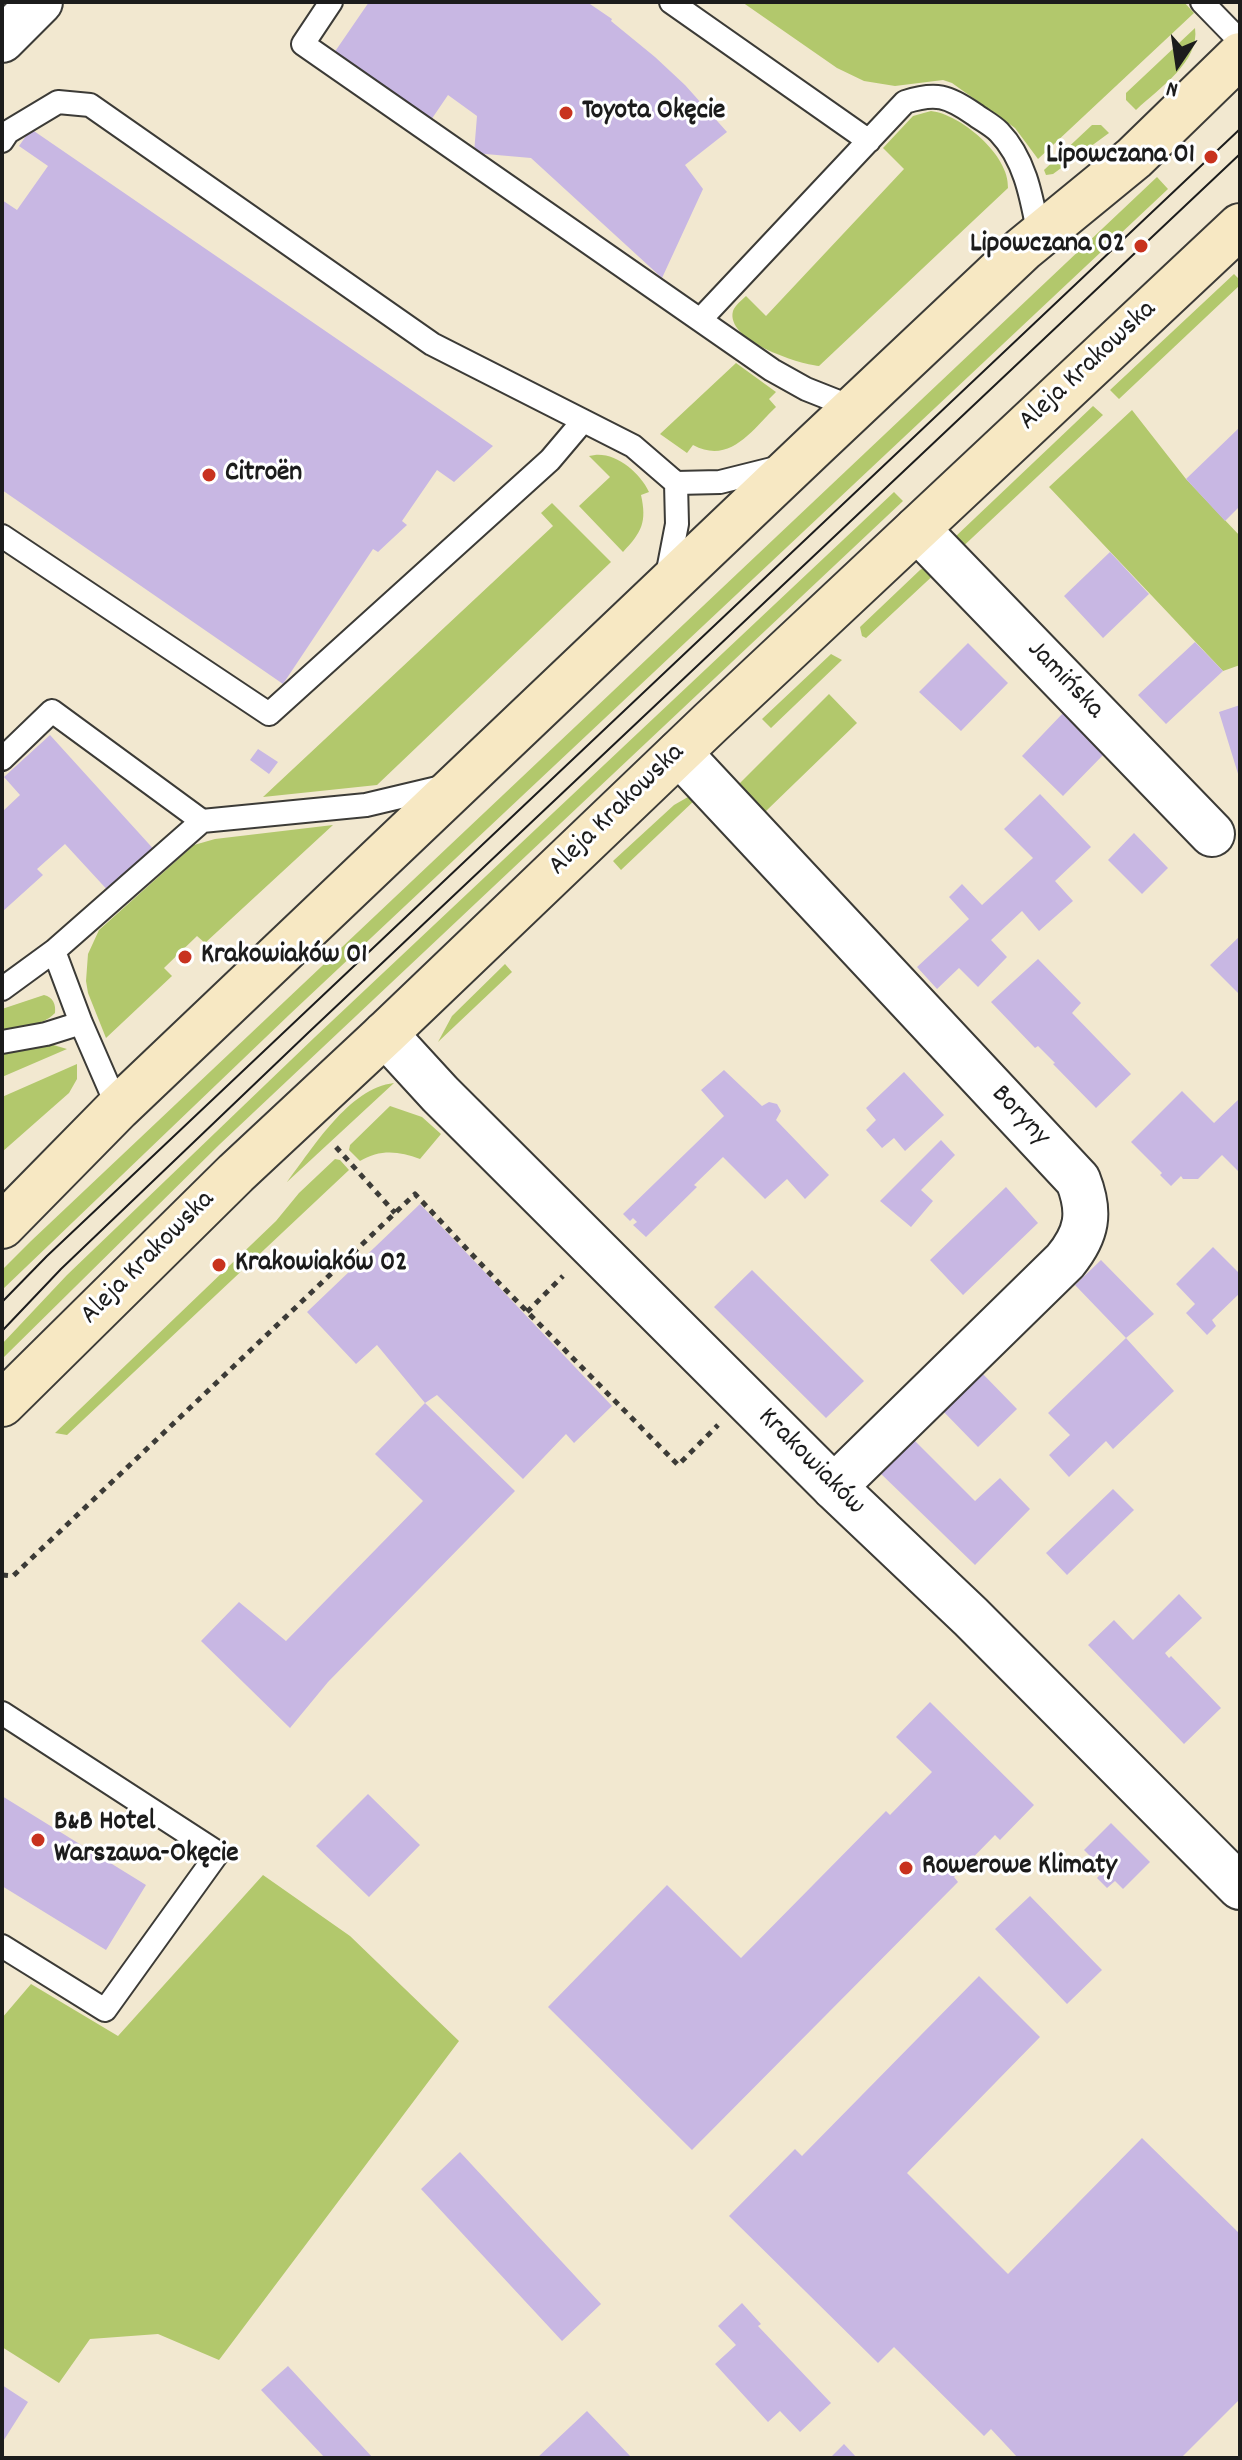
<!DOCTYPE html>
<meta charset="utf-8">
<style>
body{margin:0}
#map{position:relative;width:1242px;height:2460px;overflow:hidden;background:#f2e8d0;font-family:Dekko,sans-serif}
canvas{display:block}
.frame{position:absolute;inset:0;border:4px solid #1c1c1c;pointer-events:none}
.north{position:absolute;left:1138px;top:24px;width:80px;height:80px;-webkit-text-stroke:6px #fff;paint-order:stroke;rotate:193deg;font-size:22px;font-weight:700;line-height:32px;text-align:center;color:#1c1c1c}
.north::after{content:'';display:block;margin:auto;width:28px;height:36px;background:#1c1c1c;clip-path:polygon(50% 0,100% 100%,50% 72%,0 100%)}
</style>
<div id="map">
<canvas width="1242" height="2460"></canvas>
<div class="frame"></div>
<div class="north">N</div>
</div>
<script>
const g = document.querySelector('canvas').getContext('2d');
g.lineJoin = 'round';
function fill(path, color) {
  g.fillStyle = color;
  g.fill(path, 'evenodd');
}
function trace(path, color, width, dash) {
  g.strokeStyle = color;
  g.lineWidth = width;
  g.lineCap = dash ? 'butt' : 'round';
  g.setLineDash(dash || []);
  g.stroke(path);
}
function drawText(font, color, halo, rows, align = 'center') {
  g.font = font + ' Dekko,sans-serif';
  g.lineWidth = 6;
  g.setLineDash([]);
  g.textBaseline = 'middle';
  g.strokeStyle = halo;
  g.fillStyle = color;
  for (const [text, x, y, turn = 0] of rows) {
    g.save();
    g.translate(x, y);
    g.rotate((+turn || 0) * Math.PI / 180);
    g.textAlign = isNaN(turn) ? turn : align;
    if (halo) g.strokeText(text, 0, 0);
    g.fillText(text, 0, 0);
    g.restore();
  }
}
fill(new Path2D(`
 M742 2H1184L1194 13 1038 159 1015 128 952 83 943 80 895 86 864 81 837 68Z
 M1195 28C1200 62 1159 88 1136 110L1126 100V93Z
 M931 111C960 114 1010 155 1008 188L819 366C798 364 725 340 733 311 735 305 742 300 746 296L766 316 904 169 883 148 913 116Z
 M1092 125H1101L1109 133 1053 174 1046 175 1044 170Z
 M1157 177 1168 189 289 1015 2 1290V1270L31 1241Z
 M1234 274 1240 280V285L1119 399 1110 390Z
 M736 363 776 392 769 399 776 407C752 430 730 465 693 445L687 453 660 434Z
 M1093 406 1103 415 956 553 953 543 955 537Z
 M1132 410 1186 479 1240 536V665L1223 671 1049 487Z
 M595 455C617 453 640 473 649 492L641 495C647 522 642 532 623 552L579 506 610 477 589 456Z
 M894 492 903 501 220 1144 2 1359V1344L67 1275 315 1037Z
 M552 503 611 562 377 785 263 797 553 526 541 513Z
 M927 566 939 570 866 638 862 636 860 627 920 570Z
 M831 654 842 660 771 728 762 719Z
 M829 694 857 723 766 811 755 816 734 789Z
 M688 797 696 799 621 870 613 861 674 805Z
 M333 825 205 943 197 936 164 968 172 976 106 1038 88 993 86 981 88 954 99 930 194 845 215 839Z
 M505 964 512 972 438 1042 452 1016Z
 M44 995C53 997 56 1004 55 1013 41 1027 21 1028 2 1030V1009Z
 M50 1044 67 1049 2 1077V1053Z
 M77 1064V1079L69 1093 2 1152V1097Z
 M394 1083 287 1182C313 1148 349 1088 394 1083Z
 M390 1106 422 1117 441 1134 420 1159C399 1151 380 1149 360 1161L349 1150 350 1145Z
 M335 1159 340 1160 349 1170 67 1435 55 1433 276 1221 299 1193Z
 M263 1875 350 1936 459 2041 219 2360 158 2334 90 2339 59 2383 2 2347V2018L31 1984 118 2036Z`), '#b2c86c');
fill(new Path2D(`
 M369 2H587L612 19 611 21 655 57 685 85 727 132 685 165 703 189 662 278 531 158 474 153 477 116 448 95 431 120 334 53Z
 M31 129 493 446 454 482 437 470 402 521 407 525 378 552 373 549 283 684 2 490V200L17 210 48 166 19 146Z
 M1240 427V510L1238 508 1225 521 1186 479Z
 M1110 552 1149 594 1103 638 1064 596Z
 M1195 642 1223 671 1166 724 1138 695Z
 M968 643 1008 683 961 731 919 692Z
 M1240 705V777H1239L1219 712Z
 M1064 712 1106 752 1063 796 1022 756Z
 M50 735 158 854 112 895 65 844 37 869 43 875 2 912V812L20 795 4 777Z
 M258 749 278 762 269 774 250 760Z
 M1040 794 1091 847 1055 881 1073 901 1039 931 1022 911 991 940 1007 957 978 987 959 968 937 989 917 967 969 919 949 897 962 884 982 905 1033 858 1004 829Z
 M1134 833 1168 868 1142 894 1108 860Z
 M1240 936V991L1238 993 1210 965Z
 M1038 959 1081 1003 1072 1013 1131 1074 1096 1108 1053 1064 1055 1063 1038 1046 1035 1048 991 1002Z
 M724 1070 762 1106 769 1102 777 1104 781 1111 776 1120 829 1175 805 1199 787 1179 765 1199 723 1157 694 1185 697 1187 646 1237 633 1225 637 1222 633 1218 630 1221 623 1214 724 1116 701 1090Z
 M904 1072 944 1115 905 1151 894 1138 882 1148 866 1130 876 1120 866 1108Z
 M1182 1091 1214 1123 1240 1098V1173L1222 1155 1198 1179H1183L1181 1176 1171 1186 1160 1175 1162 1173 1131 1142Z
 M941 1140 955 1155 921 1190 933 1201 911 1227 880 1201Z
 M1006 1187 1038 1223 963 1295 930 1260Z
 M420 1204 612 1406 574 1443 566 1434 523 1479 437 1395 425 1403 377 1345 356 1364 307 1312Z
 M1213 1247 1240 1274V1293L1212 1320 1216 1326 1207 1335 1186 1313 1195 1304 1176 1284Z
 M1101 1260 1154 1314 1126 1338 1075 1285Z
 M752 1270 864 1381 826 1418 714 1307Z
 M1126 1338 1174 1391 1113 1449 1106 1441 1069 1477 1049 1455 1070 1435 1048 1413Z
 M980 1371 1017 1409 978 1447 941 1409Z
 M425 1403 515 1491 328 1682 290 1728 201 1641 239 1602 286 1641 423 1501 375 1454Z
 M910 1436 975 1501 1000 1478 1030 1509 975 1565 876 1469Z
 M1113 1489 1134 1510 1067 1575 1046 1553Z
 M1179 1594 1202 1618 1165 1653 1169 1658 1171 1656 1221 1708 1184 1744 1088 1645 1114 1620 1133 1640Z
 M930 1702 1034 1805 1000 1840 995 1835 954 1877 958 1882 692 2150 548 2007 667 1885 741 1958 886 1811 890 1815 932 1772 896 1737Z
 M368 1794 420 1845 369 1897 316 1846Z
 M2 1796 146 1885 106 1950 2 1886Z
 M1111 1823 1150 1862 1123 1889 1115 1881 1107 1888 1097 1878 1104 1870 1084 1850Z
 M1030 1896 1102 1970 1067 2004 995 1929Z
 M979 1976 1040 2037 907 2173 1008 2274 1142 2138 1240 2234V2399L1181 2458H1018L991 2429 984 2436 894 2347 878 2363 729 2216 795 2149 802 2156Z
 M460 2152 601 2304 562 2341 421 2189Z
 M742 2303 761 2324 758 2326 831 2403 800 2432 780 2411 768 2422 715 2364 736 2345 718 2326Z
 M288 2366 373 2458H325L261 2390Z
 M2 2385 28 2402 2 2443Z
 M587 2411 632 2458H537Z
 M844 2444 857 2458H830Z`), '#c8b7e3');
const service = new Path2D(`
 M331 2 303 44 772 370 806 389 854 408
 M671 2 869 141
 M1202 2 1240 41
 M2 141 8 132 58 102 90 105 432 344 633 446 676 483 720 482 780 467
 M700 320 905 102C936 92 948 96 974 114 982 120 992 125 999 132 1026 160 1032 200 1039 236
 M2 536 269 714 550 460 583 421
 M666 581 677 524 676 483
 M2 759 52 711 202 821
 M54 951 81 1023 118 1108
 M2 989 54 951 202 821 366 805 446 786
 M2 1042 46 1034 81 1023
 M2 1713 218 1853 105 2010 2 1946`);
const minor = new Path2D(`
 M2 40 40 2
 M917 529 1212 834
 M679 753 1078 1180C1091 1213 1087 1234 1065 1261L834 1487`);
const tertiary = new Path2D(`
 M385 1034 440 1094 834 1487 971 1617 1240 1887`);
const secondary = new Path2D(`
 M2 1226 118 1108 815 445 1023 249 1134 158 1240 55
 M2 1404 236 1173 385 1034 710 723 1240 226`);
trace(service, '#3c3b37', 26);
trace(minor, '#3c3b37', 48);
trace(tertiary, '#3c3b37', 48);
trace(secondary, '#3c3b37', 48);
trace(new Path2D(`
 M336 1147 395 1213
 M527 1312 563 1276
 M2 1575 13 1576 415 1194 497 1281 678 1465 718 1425`), '#3c3b37', 5, [6, 6]);
trace(service, '#fff', 22);
trace(minor, '#fff', 44);
trace(tertiary, '#fff', 44);
trace(secondary, '#f7e8c3', 44);
trace(new Path2D(`
 M2 1302 47 1256 1240 129
 M2 1331 61 1269 309 1032 1240 154`), '#1c1c1c', 2);
for (const [x, y, r, color] of [
 [566,113,8,"#c8321e"],
 [1211,157,8,"#c8321e"],
 [1141,246,8,"#c8321e"],
 [209,475,8,"#c8321e"],
 [185,957,8,"#c8321e"],
 [219,1265,8,"#c8321e"],
 [38,1840,8,"#c8321e"],
 [906,1868,8,"#c8321e"]
]) {
  const dot = new Path2D();
  dot.arc(x, y, r, 0, 2 * Math.PI);
  g.fillStyle = color;
  g.fill(dot);
  trace(dot, '#fff', 3);
}
drawText('bold 28px', '#1c1c1c', '#fff', [
 ["Toyota Okęcie",582,113],
 ["Lipowczana 01",1195,157,"right"],
 ["Lipowczana 02",1125,246,"right"],
 ["Citroën",225,475],
 ["Krakowiaków 01",201,957],
 ["Krakowiaków 02",235,1265],
 ["B&B Hotel",54,1824],
 ["Warszawa-Okęcie",54,1856],
 ["Rowerowe Klimaty",922,1868]
], 'left');
drawText('28px', '#1c1c1c', '#fff', [
 ["Aleja Krakowska",1089,367,-43],
 ["Jamińska",1064,681,46],
 ["Aleja Krakowska",618,811,-44],
 ["Boryny",1019,1117,47],
 ["Aleja Krakowska",149,1259,-45],
 ["Krakowiaków",810,1463,45]
]);
</script>
